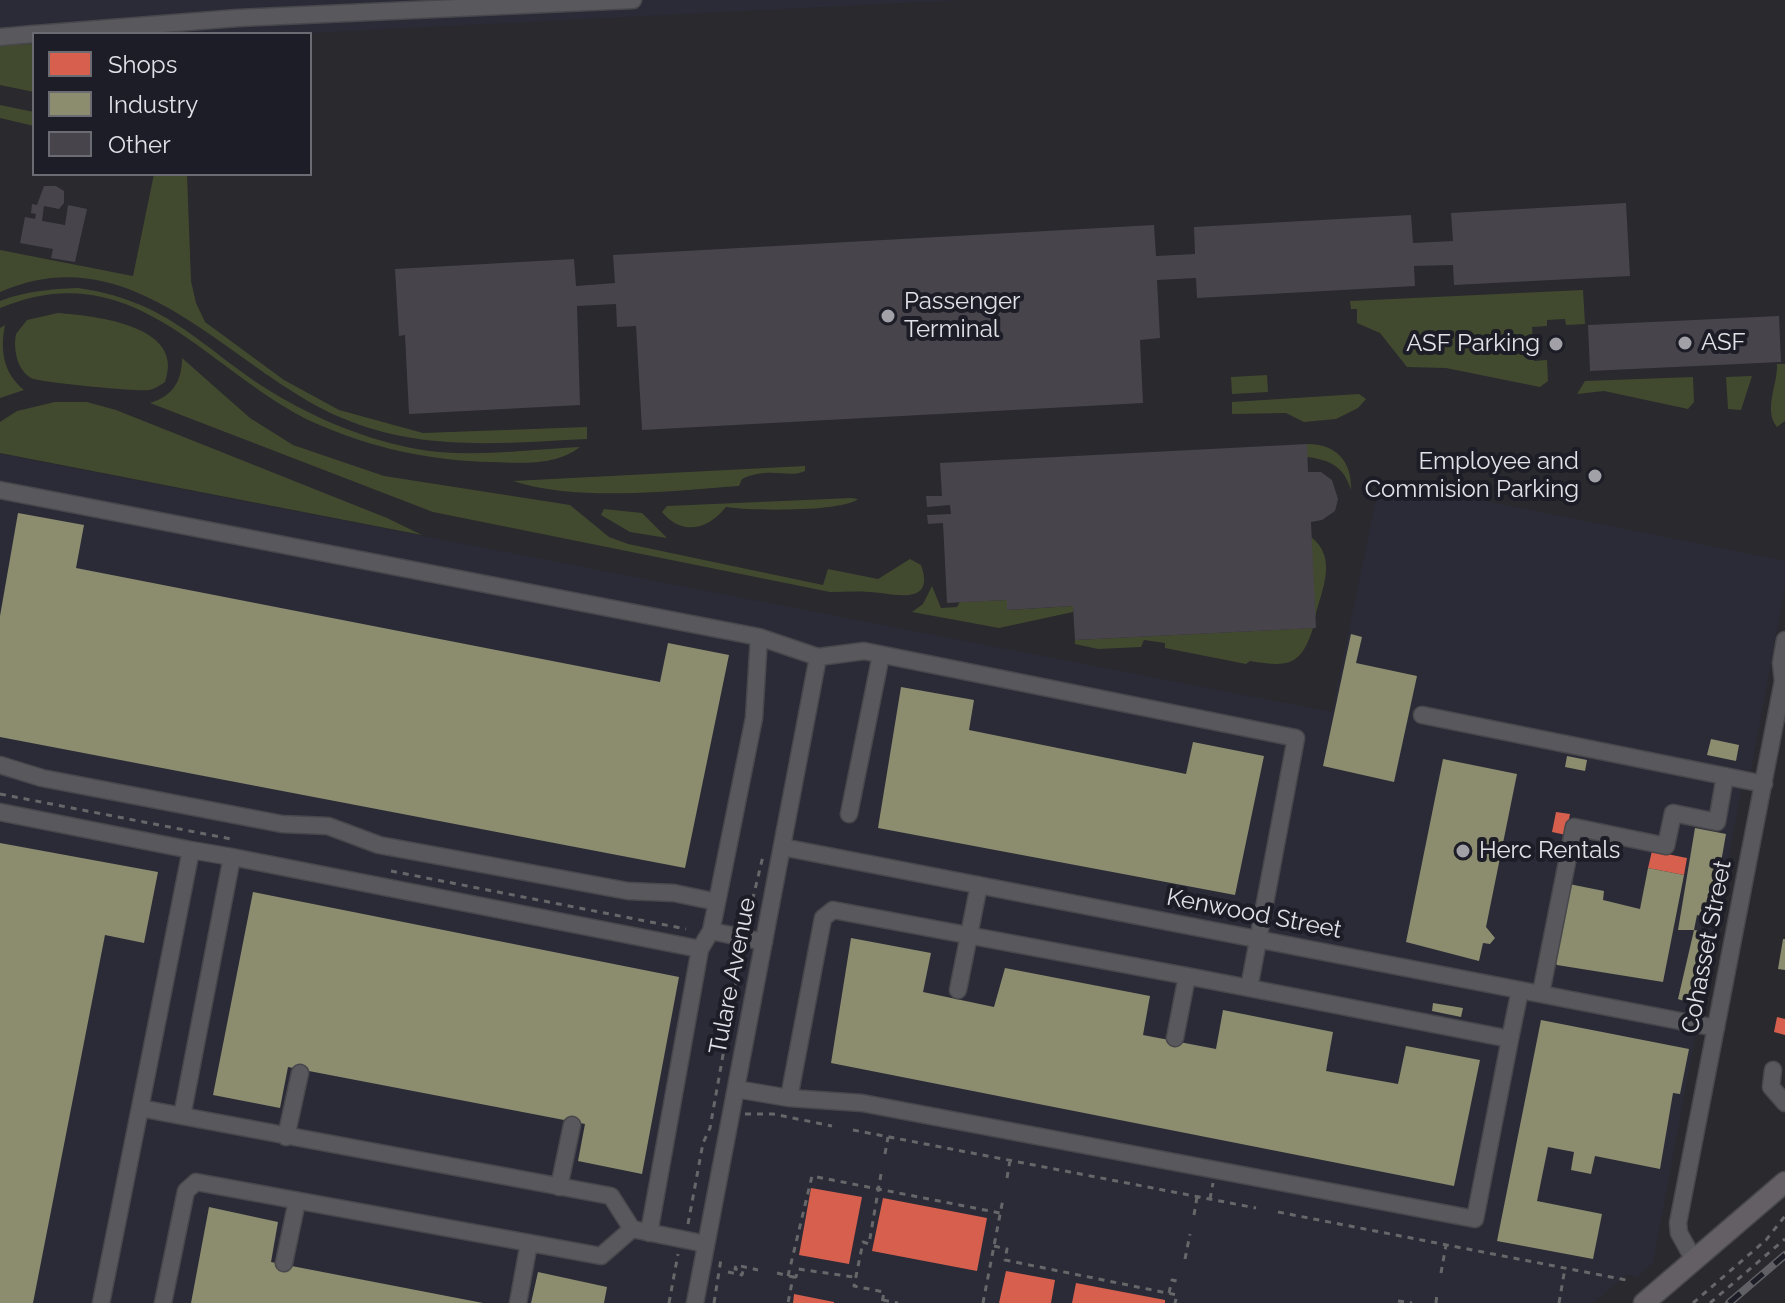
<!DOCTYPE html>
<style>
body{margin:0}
#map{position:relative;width:1785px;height:1303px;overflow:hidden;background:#29292e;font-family:Raleway,sans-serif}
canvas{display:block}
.legend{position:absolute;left:32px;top:32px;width:280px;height:144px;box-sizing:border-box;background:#1d1d27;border:2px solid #6b6b74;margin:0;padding:10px 14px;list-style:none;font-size:24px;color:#e1e1e8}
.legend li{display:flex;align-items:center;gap:16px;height:40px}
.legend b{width:40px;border:2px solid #6b6b74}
</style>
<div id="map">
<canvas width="1785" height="1303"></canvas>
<ul class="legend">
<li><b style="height:22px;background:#d6604d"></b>Shops</li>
<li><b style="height:22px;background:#8c8c6e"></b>Industry</li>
<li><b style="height:22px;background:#48444c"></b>Other</li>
</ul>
</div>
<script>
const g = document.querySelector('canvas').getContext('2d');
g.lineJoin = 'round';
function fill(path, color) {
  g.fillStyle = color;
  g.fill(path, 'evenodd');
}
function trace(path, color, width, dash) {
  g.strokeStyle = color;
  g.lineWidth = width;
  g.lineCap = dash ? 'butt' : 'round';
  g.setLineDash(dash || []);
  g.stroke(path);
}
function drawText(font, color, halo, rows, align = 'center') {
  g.font = font + ' Raleway,sans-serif';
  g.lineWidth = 8;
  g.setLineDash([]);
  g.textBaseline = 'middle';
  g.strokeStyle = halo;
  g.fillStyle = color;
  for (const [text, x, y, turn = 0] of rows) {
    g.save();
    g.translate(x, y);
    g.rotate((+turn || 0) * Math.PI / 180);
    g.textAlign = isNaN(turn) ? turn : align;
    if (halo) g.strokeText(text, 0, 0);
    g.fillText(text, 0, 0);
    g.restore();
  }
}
fill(new Path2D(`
 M0 0H963L288 34H34V47L0 48Z
 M0 454 1332 712 1380 480 1785 561V588L1751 770H1745L1653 1263 1636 1278 1627 1274 1593 1303H0Z`), '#2b2b38');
fill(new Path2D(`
 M34 44V92L0 85V45Z
 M0 105 34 112V126L0 118Z
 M154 174H187L191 281 196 303 205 322 284 380 339 410 423 433 587 427V439C504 443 421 452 342 418 229 370 136 232 0 292V250L133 276Z
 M78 288C178 302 208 358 289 402 334 427 388 447 439 452 485 456 534 449 580 447 556 466 521 463 492 462 431 461 371 448 315 423 207 373 136 251 0 308V301C26 291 51 289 78 288Z
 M1583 290 1585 324 1566 325 1565 319 1547 320V326L1532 327 1534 361 1547 360 1548 381 1540 387 1446 368 1407 367 1380 333 1357 323V309H1351L1350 301Z
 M58 313C95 316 186 325 165 382 160 385 155 389 149 390 138 392 37 382 31 378 17 370 13 349 16 334L27 320Z
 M5 325C0 350 3 373 24 390L0 398V328Z
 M182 358 250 418 293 445 384 476 570 505 609 537 628 544 823 585 828 569 878 579 910 559 921 565C937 609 888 592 869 592 856 591 843 592 830 592L433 512 150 403C173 396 182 381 182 358Z
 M1777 364H1785V421L1777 427C1763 410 1778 384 1777 364Z
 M1267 375 1268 392 1232 394 1231 377Z
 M1752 376 1741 410 1728 409 1726 377Z
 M1693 377 1694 402 1688 409 1604 391 1577 394 1585 381Z
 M1359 394 1366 399 1358 408 1336 419 1304 422 1286 413 1232 414V402Z
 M55 402H87L116 410 387 518 422 535 0 453V422L17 411Z
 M1307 444C1336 444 1352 461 1351 490 1344 467 1331 460 1307 457Z
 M805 466V471C789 479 770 466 742 479L739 486C673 491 577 502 513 481Z
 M851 498 858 499C842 512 749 511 726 507 708 530 682 536 662 512L667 506Z
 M604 509 642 513 667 538 630 532 601 515Z
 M1311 537C1338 558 1322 589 1315 617Z
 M932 586 941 608 957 607 960 602 1007 600 1008 610 1073 606V612L999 628 912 612 923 604Z
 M1313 628C1301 667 1287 667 1250 661L1246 664 1165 648V643L1144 640 1141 647 1098 649 1075 644V640Z`), '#414a2e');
fill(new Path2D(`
 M1556 812 1570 814 1566 835 1552 832Z
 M1652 851 1687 858 1684 875 1648 868Z
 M1777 1017 1785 1019V1035L1774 1032Z
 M811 1188 862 1197 849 1264 799 1255Z
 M883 1198 987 1218 977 1271 872 1251Z
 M1006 1271 1055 1280 1051 1303H999Z
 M1076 1283 1165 1300V1303H1072Z
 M794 1294 834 1302V1303H793Z`), '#d6604d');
fill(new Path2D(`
 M18 513 84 525 76 568 660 682 668 643 729 655 685 868 0 737V616Z
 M1351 634 1362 637 1356 663 1417 676 1394 782 1323 766Z
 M901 687 974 700 969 730 1186 774 1193 742 1264 756 1235 895 878 828Z
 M1711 739 1739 745 1736 761 1707 755Z
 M1567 756 1587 760 1585 771 1565 767Z
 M1443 759 1517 774 1486 927 1495 938 1490 944 1483 943 1479 961 1406 942Z
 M1695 828 1726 834 1711 919 1697 915 1694 930 1714 933 1698 1006 1678 999 1694 930H1678Z
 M0 843 158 872 144 943 105 935 33 1303H0Z
 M1648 868 1684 875 1663 982 1557 965 1554 961 1569 884 1604 891 1603 900 1640 909Z
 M253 892 679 977 642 1174 578 1161 585 1124 288 1067 280 1108 213 1095Z
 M851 938 931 953 923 992 994 1007 1005 968 1150 996 1143 1035 1216 1049 1223 1010 1333 1032 1326 1071 1398 1084 1406 1046 1480 1060 1454 1186 831 1063Z
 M1783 939H1785V970L1778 969Z
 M1433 1003 1463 1008 1461 1017 1432 1011Z
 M1541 1020 1689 1049 1680 1094 1673 1093 1660 1169 1595 1156 1591 1174 1571 1170 1574 1152 1548 1147 1537 1201 1602 1214 1593 1259 1497 1241Z
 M209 1207 278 1222 271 1262 483 1303H191Z
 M538 1272 607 1287 604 1303H531Z`), '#8c8c6e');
fill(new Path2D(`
 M44 186H56L64 191V203L59 209 44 206 42 221 65 225 68 205 87 209 75 262 51 258 53 249 20 243 25 217 35 219 36 214 31 213 32 204 37 205Z
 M1626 203 1630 276 1454 285 1453 265 1414 266 1415 286 1197 298 1196 278 1157 280 1160 338 1140 340 1143 403 642 430 636 326 617 327 616 304 577 306 580 405 409 414 405 335 399 336 395 269 574 259 576 286 615 283 613 255 1154 225 1156 256 1195 254 1194 227 1411 215 1413 243 1453 241 1451 213Z
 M1779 316 1781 362 1590 371 1588 325Z
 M1307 444 1308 472H1321L1332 480 1338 499 1335 511 1322 520 1311 522 1316 628 1075 640 1073 606 1007 610V600L947 603 943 523 928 524 927 515 951 514 950 505 927 507 926 496H942L940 463Z`), '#48444c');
const minor = new Path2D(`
 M35 34 238 18 633 0
 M0 37 34 34
 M0 490 759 637 818 657 864 651 1296 738 1249 988 1510 1039 1475 1219 862 1103 789 1098 736 1089
 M1422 715 1764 784
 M0 765 42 778 282 824 328 826 379 845 628 891 674 893 717 902 711 931 764 942
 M0 812 191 850
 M849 814 881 655
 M782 847 1716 1028
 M717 902 754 718 759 637
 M958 990 979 885
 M1541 993 1574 827 1666 846 1673 813 1717 822 1725 776
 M1175 1038 1187 976 1249 988
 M1510 1039 1520 990
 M1773 1070 1771 1087 1785 1103
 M789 1098 823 918 833 910 1187 976
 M140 1108 191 850 232 857
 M286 1137 300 1073
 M559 1187 572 1125
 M632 1229 611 1196 182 1116 232 857 700 949 711 931
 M649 1233 700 949
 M1694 1260 1679 1233 1678 1223 1783 681 1781 663 1785 640
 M284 1263 297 1201
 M101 1303 140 1108 182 1116
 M163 1303 186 1191 196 1182 601 1256 632 1229 706 1244
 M518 1303 529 1243
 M695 1303 818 657`);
const major = new Path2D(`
 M1644 1303 1785 1182`);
trace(minor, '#47474c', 19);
trace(major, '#47474c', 23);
trace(new Path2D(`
 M0 794 231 839
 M391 871 686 929
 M747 923 763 856
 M745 1114H773L832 1126
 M853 1130 1256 1208
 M885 1154 888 1137
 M881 1174 869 1244 863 1242 854 1286 884 1292 882 1303
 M1007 1178 1010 1160
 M1210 1199 1213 1183
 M1278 1212 1626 1280
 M1194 1215 1197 1197
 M688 1224 703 1143 710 1128 741 954
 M994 1246 1007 1249 1005 1260 1177 1295 1175 1303
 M1185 1259 1190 1234
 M728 1272 742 1275 743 1271 735 1269 736 1265 758 1270
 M777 1273 793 1277 788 1303
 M1441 1273 1446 1245
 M788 1276 812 1176 1000 1213
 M793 1277H796L798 1269 854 1277
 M1169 1293 1172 1280 1181 1282
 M883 1300 898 1303
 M1398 1301 1412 1303
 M669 1303 678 1254
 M714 1303 721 1259
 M983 1303 1003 1199
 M1436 1303 1437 1294
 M1559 1303 1565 1268
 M1693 1303 1766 1240 1785 1216
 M1710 1303 1785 1239`), '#67676a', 3, [6, 6]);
trace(minor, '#59595d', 16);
trace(major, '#645e65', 20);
const rail = new Path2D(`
 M1729 1303 1785 1255`);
trace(rail, '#616165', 8);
trace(rail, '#1d1d27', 5, [15]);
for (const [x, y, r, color] of [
 [888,316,8,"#a1a1a7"],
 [1685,343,8,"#a1a1a7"],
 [1556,344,8,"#a1a1a7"],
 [1595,476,8,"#a1a1a7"],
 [1463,851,8,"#a1a1a7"]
]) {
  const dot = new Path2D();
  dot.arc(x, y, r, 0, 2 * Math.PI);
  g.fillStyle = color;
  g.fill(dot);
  trace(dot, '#1d1d27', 3);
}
drawText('24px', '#e1e1e8', '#1d1d27', [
 ["Passenger",904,302],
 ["Terminal",904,330],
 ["ASF",1701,343],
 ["ASF Parking",1540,344,"right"],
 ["Employee and",1579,462,"right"],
 ["Commision Parking",1579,490,"right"],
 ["Herc Rentals",1479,851]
], 'left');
drawText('24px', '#e1e1e8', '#1d1d27', [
 ["Kenwood Street",1254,914,11],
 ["Cohasset Street",1707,947,-79],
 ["Tulare Avenue",733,976,-79]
]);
</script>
